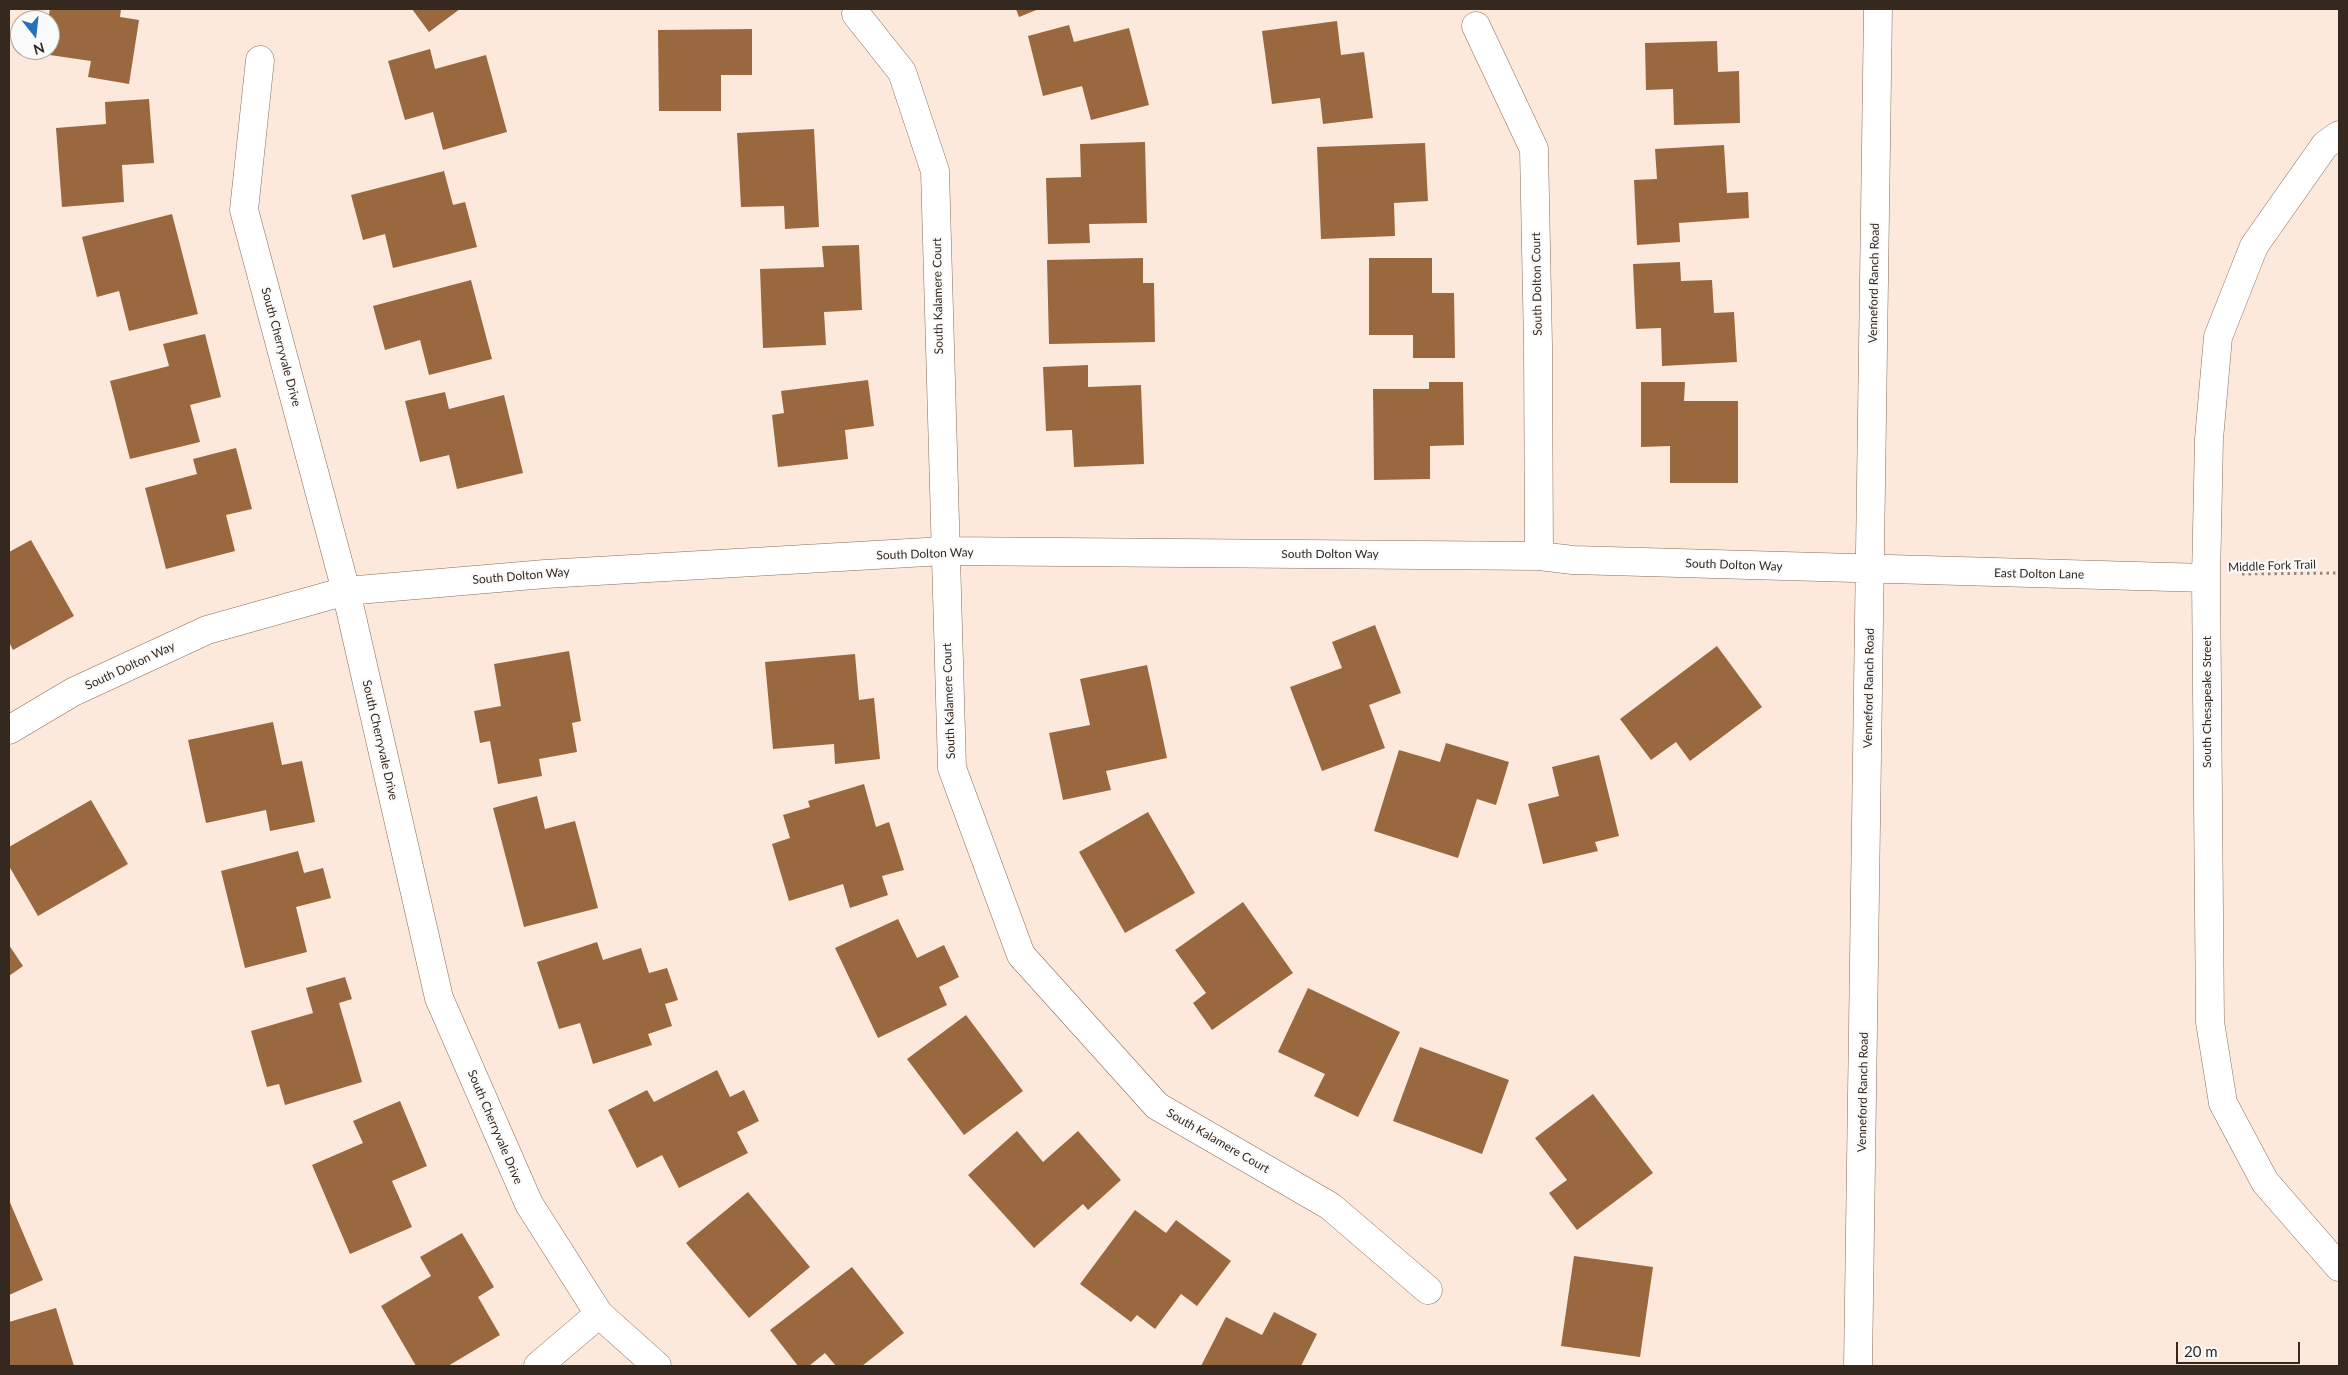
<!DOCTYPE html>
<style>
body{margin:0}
#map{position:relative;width:2348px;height:1375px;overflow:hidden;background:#fde9db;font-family:Lato,sans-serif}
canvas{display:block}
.frame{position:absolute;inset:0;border:10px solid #34281f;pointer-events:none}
.north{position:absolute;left:10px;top:10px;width:50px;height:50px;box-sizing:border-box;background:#fafafa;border:1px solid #aba6a2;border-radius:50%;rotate:164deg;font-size:14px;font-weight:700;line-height:20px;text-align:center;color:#34281f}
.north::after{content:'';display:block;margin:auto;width:18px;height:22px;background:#286ebe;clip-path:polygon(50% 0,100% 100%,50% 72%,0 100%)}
.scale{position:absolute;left:2176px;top:1342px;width:124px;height:22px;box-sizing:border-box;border:2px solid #34281f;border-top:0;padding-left:6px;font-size:15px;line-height:18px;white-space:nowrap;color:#34281f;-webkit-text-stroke:4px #fafafa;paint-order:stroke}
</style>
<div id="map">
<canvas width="2348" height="1375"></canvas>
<div class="frame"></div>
<div class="north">N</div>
<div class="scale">20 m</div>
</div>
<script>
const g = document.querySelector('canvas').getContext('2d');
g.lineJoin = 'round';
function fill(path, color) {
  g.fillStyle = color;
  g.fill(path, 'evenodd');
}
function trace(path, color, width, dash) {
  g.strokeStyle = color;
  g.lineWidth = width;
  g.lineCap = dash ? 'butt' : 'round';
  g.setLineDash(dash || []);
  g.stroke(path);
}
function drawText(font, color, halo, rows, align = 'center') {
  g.font = font + ' Lato,sans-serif';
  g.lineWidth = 4.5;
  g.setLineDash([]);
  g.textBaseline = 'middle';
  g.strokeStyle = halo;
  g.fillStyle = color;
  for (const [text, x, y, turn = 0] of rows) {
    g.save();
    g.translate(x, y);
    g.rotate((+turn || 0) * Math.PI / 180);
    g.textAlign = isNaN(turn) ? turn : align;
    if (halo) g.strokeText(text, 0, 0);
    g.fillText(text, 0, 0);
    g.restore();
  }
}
fill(new Path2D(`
 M50 9H121L120 17 139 20 129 84 88 77 91 61 43 54 44 50H50V20H48Z
 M412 9H460L429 32Z
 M1016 9H1039L1019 17Z
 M1337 21 1341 55 1364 52 1373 118 1323 124 1320 98 1272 104 1262 31Z
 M1069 25 1074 42 1129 28 1149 105 1091 120 1082 86 1043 96 1028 36Z
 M752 29V75H721V111H659L658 30Z
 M1717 41 1718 72 1739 71 1740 123 1674 125 1673 89 1646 90 1645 43Z
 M430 49 435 69 486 55 507 132 443 150 433 112 405 120 388 61Z
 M149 99 154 163 122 165 124 202 62 207 56 128 106 124 105 102Z
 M814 129 819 227 785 229 784 206 741 207 737 133Z
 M1145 142 1147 223 1089 224 1090 243 1048 244 1046 178 1081 177 1080 144Z
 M1425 143 1428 201 1394 203 1395 236 1321 239 1317 147Z
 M1724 145 1727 193 1748 192 1749 218 1679 223 1680 242 1637 245 1634 180 1657 179 1655 149Z
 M444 171 453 205 465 202 477 247 393 268 385 234 363 240 351 195Z
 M172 214 198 314 129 331 119 291 97 297 82 237Z
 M859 245 862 310 824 312 826 345 763 348 760 269 824 267 822 246Z
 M1143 258V283H1154L1155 342 1049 344 1047 260Z
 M1369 258H1432V293H1454L1455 358H1413V335H1369Z
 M1680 262 1681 281 1712 280 1714 313 1734 312 1737 362 1662 366 1661 328 1636 329 1633 264Z
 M471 280 492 359 429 375 420 340 385 350 373 306Z
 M205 334 221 397 190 405 200 442 130 459 110 381 169 366 163 344Z
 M1088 365V387L1141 385 1144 464 1074 467 1072 430 1046 431 1043 367Z
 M868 380 874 426 845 430 848 459 778 467 772 415 784 413 781 391Z
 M1429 382H1463L1464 445 1430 446V479L1374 480 1373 389H1429Z
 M1641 382H1685L1684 401H1738V483H1670V446L1641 447Z
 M445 392 449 409 504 395 523 473 457 489 449 455 420 462 405 401Z
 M236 448 252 509 226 515 235 551 166 569 145 488 197 474 193 459Z
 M31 540 74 616 13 650 9 642V552Z
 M1375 625 1401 693 1369 705 1385 748 1322 771 1290 687 1342 668 1332 642Z
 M1717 646 1762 707 1690 761 1676 742 1651 760 1620 719Z
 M569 651 581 721 572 723 577 752 539 759 542 776 498 784 490 741 480 743 474 711 501 706 494 664Z
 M855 654 859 700 874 698 880 759 835 764 834 744 773 749 765 662Z
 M1147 665 1167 758 1106 771 1111 790 1063 800 1049 733 1090 725 1080 679Z
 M273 722 282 765 302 761 315 822 270 831 266 810 206 823 188 740Z
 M1446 743 1509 762 1496 805 1477 799 1458 858 1374 831 1399 750 1440 762Z
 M1599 755 1619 836 1595 842 1598 851 1543 864 1528 804 1559 796 1552 767Z
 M864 784 876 827 889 822 904 870 882 876 888 895 850 908 843 884 789 901 772 844 790 838 783 815 810 807 808 801Z
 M537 796 545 829 575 821 598 908 524 927 493 808Z
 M91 800 128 864 38 916 9 866V847Z
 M1148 812 1195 893 1125 933 1079 852Z
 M298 851 304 873 323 868 331 898 296 907 307 952 245 968 221 871Z
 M1243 902 1293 973 1212 1030 1193 1003 1206 993 1175 950Z
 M898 919 917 958 944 945 959 977 939 987 947 1005 878 1038 835 948Z
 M597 942 603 960 641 948 649 973 667 968 678 1000 665 1004 672 1026 648 1034 652 1045 593 1064 580 1023 559 1029 537 962Z
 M9 945 23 966 9 976Z
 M345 977 352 999 339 1003 362 1082 285 1105 279 1084 267 1087 251 1031 313 1013 306 988Z
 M1308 988 1400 1032 1358 1117 1314 1096 1325 1074 1278 1052Z
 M966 1015 1023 1091 964 1135 907 1059Z
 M1420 1047 1509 1080 1482 1154 1393 1121Z
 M717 1070 730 1097 744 1090 759 1121 737 1132 748 1153 679 1188 662 1155 637 1168 608 1110 647 1090 654 1102Z
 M1593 1094 1653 1173 1577 1230 1549 1193 1567 1180 1535 1138Z
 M400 1101 427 1166 392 1181 412 1227 350 1254 312 1165 363 1143 353 1121Z
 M1017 1131 1043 1162 1078 1131 1121 1180 1088 1210 1083 1204 1034 1248 968 1175Z
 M748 1192 810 1267 749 1318 686 1243Z
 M9 1200 43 1280 9 1295Z
 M1135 1210 1166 1233 1176 1220 1231 1261 1197 1306 1181 1294 1155 1329 1137 1315 1131 1322 1080 1284Z
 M462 1233 494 1287 478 1297 500 1335 448 1366H416L381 1306 431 1276 420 1257Z
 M1574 1256 1653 1267 1640 1357 1561 1346Z
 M852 1267 904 1333 862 1366H836L825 1353 809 1366H798L770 1330Z
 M56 1308 74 1366H9V1322Z
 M1274 1312 1317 1334 1301 1366H1201L1226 1317 1262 1335Z`), '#9a683f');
const minor = new Path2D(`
 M856 14 902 72 935 171 952 768 1021 955 1157 1106 1330 1206 1428 1290
 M1476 26 1534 149 1538 345 1539 556
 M260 60 244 210 346 591 439 998 529 1204 599 1314 657 1366
 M2339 135 2325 145 2254 246 2218 337 2209 439 2206 578 2210 1022 2223 1103 2265 1182 2339 1267
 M9 730 73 692 207 630 346 591 545 574 944 551 1539 556 1573 560 2206 578
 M538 1366 599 1314
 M1858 1366 1878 9`);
trace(minor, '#896d57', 29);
trace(new Path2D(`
 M2242 574 2339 573`), '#98887c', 3, [2.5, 4]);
trace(minor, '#fff', 28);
drawText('12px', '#34281f', '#fafafa', [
 ["Venneford Ranch Road",1874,283,-89],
 ["South Dolton Court",1537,284,-91],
 ["South Kalamere Court",938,296,-91],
 ["South Cherryvale Drive",281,347,75],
 ["South Dolton Way",925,554,-2],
 ["South Dolton Way",1330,554],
 ["South Dolton Way",1734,565,2],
 ["Middle Fork Trail",2272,566,-2],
 ["East Dolton Lane",2039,574,1],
 ["South Dolton Way",521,576,-5],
 ["South Dolton Way",130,666,-25],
 ["Venneford Ranch Road",1869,688,-89],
 ["South Kalamere Court",949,701,-92],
 ["South Chesapeake Street",2207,702,-90],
 ["South Cherryvale Drive",380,740,77],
 ["Venneford Ranch Road",1863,1092,-89],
 ["South Cherryvale Drive",495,1127,67],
 ["South Kalamere Court",1218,1141,30]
]);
</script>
